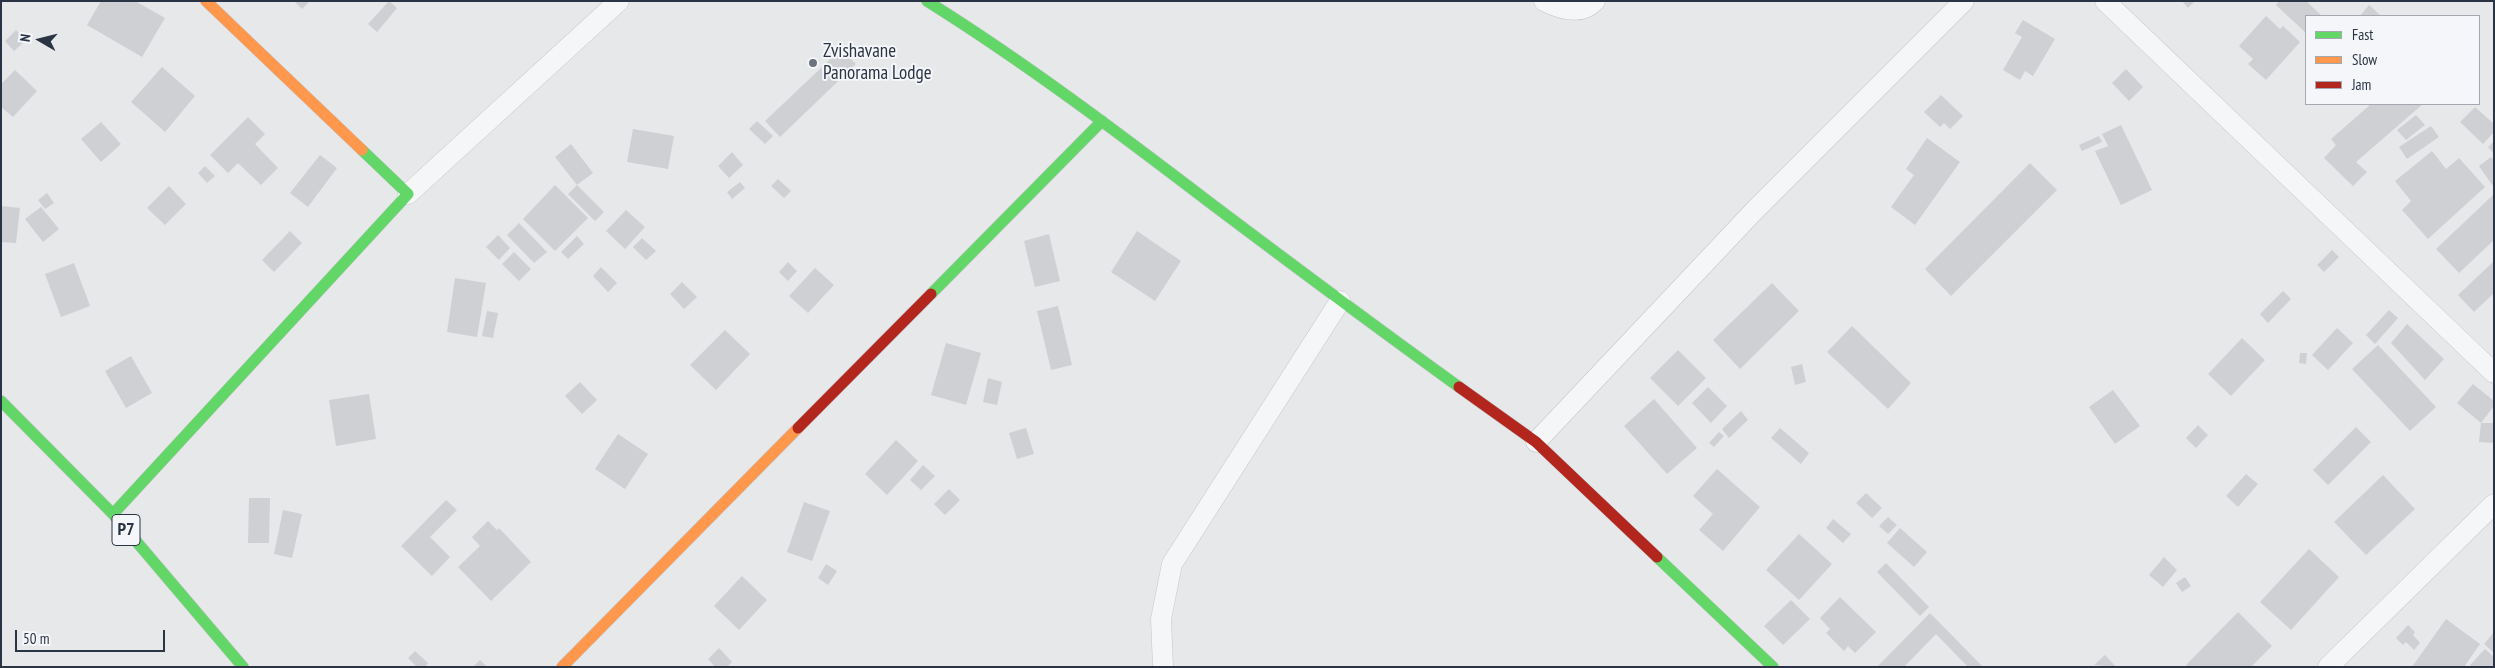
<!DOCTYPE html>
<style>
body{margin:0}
#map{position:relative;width:2495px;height:668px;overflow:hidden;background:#e6e8ea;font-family:"PT Sans Narrow",sans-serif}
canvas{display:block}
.frame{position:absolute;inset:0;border:2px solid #2b3445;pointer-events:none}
.legend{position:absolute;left:2305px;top:15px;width:175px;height:90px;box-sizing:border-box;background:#f4f6f9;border:1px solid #a4a8b1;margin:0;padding:6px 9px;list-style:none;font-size:15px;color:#2b3445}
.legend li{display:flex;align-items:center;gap:10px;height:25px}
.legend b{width:25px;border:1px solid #a4a8b1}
.north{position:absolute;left:15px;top:15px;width:50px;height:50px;-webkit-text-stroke:4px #f4f6f9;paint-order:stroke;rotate:278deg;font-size:14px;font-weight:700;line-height:20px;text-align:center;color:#2b3445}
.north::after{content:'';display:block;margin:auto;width:18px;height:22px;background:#2b3445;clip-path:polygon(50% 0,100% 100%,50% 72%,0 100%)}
.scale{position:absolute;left:15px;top:630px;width:150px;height:22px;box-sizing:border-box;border:2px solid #2b3445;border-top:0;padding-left:6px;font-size:15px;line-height:18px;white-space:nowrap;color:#2b3445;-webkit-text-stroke:4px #f4f6f9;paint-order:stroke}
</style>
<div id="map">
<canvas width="2495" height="668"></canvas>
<div class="frame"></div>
<ul class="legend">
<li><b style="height:6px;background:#63d668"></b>Fast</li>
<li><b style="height:6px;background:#ff974d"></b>Slow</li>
<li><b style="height:6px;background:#b3261e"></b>Jam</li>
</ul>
<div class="north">N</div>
<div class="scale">50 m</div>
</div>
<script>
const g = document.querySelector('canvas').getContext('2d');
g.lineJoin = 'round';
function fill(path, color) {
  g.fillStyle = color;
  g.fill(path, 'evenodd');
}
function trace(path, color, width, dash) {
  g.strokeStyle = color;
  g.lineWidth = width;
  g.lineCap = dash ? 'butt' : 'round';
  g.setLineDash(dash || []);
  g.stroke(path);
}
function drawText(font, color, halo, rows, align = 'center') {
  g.font = font + ' "PT Sans Narrow",sans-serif';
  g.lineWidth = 4;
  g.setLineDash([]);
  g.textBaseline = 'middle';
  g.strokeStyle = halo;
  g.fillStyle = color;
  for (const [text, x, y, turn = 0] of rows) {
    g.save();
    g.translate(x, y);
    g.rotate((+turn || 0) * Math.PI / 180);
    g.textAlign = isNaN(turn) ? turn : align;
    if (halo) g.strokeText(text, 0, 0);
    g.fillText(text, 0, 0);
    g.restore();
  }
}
fill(new Path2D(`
 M101 1H135L165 18 142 57 87 25Z
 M294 1H310L302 9Z
 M389 1 397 8 377 32 368 24Z
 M2182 1H2195L2188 8Z
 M2279 1H2306L2322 16H2306V33L2276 5Z
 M2369 5 2381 16H2360Z
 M2266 16 2280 29 2283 26 2300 42 2266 80 2248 64 2253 59 2239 46Z
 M2023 20 2055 39 2033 76 2025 71 2020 80 2003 70 2022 37 2015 33Z
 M16 30 26 40 14 51 5 41Z
 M841 49 856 64 780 137 765 121Z
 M162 67 195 96 165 132 131 102Z
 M2126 69 2143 87 2129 101 2112 83Z
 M15 70 37 91 13 117 1 107V84Z
 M1941 95 1963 116 1950 129 1944 123 1940 127 1924 112Z
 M2371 104H2423L2356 162 2367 172 2353 186 2324 158 2336 145 2331 139Z
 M2475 107 2494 124V132L2483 144 2460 122Z
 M2416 115 2425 125 2406 140 2397 130Z
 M248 117 265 134 255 144 278 168 261 185 238 163 228 173 210 155Z
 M757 121 773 136 765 144 749 129Z
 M101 122 121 144 101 162 81 139Z
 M2121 125 2152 190 2121 205 2095 151 2108 146 2102 134Z
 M2431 126 2439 137 2407 159 2399 147Z
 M633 129 674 136 668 169 627 162Z
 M2099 136 2102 142 2082 151 2079 145Z
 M1927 138 1960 162 1915 225 1891 207 1914 175 1906 169Z
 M2494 141V154L2488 147Z
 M571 144 593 173 577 185 604 212 595 221 568 194 577 185 555 157Z
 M2432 151 2446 169 2459 158 2485 187 2428 239 2402 210 2411 201 2395 181Z
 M732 152 743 165 729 178 718 166Z
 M320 155 337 168 308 207 290 193Z
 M2491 157 2494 161V183L2492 185 2479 166Z
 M2030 163 2057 190 1951 296 1925 269Z
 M205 166 215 176 207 183 198 173Z
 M778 179 791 191 784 198 771 186Z
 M740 182 745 188 732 199 727 192Z
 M555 185 588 218 555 251 523 219Z
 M169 186 186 204 165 225 147 208Z
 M47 193 54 203 45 209 38 200Z
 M2494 194V240L2459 273 2436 249Z
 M1 206 20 208 16 243 1 242Z
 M41 207 59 229 43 242 25 219Z
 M626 210 645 227 625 249 606 231Z
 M519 223 547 252 534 263 507 235Z
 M290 231 302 243 274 272 262 260Z
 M1137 231 1181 261 1155 301 1111 272Z
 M1049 234 1060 281 1035 287 1024 241Z
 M498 235 510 248 499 260 486 247Z
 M577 236 584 244 568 259 561 252Z
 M642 238 656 251 646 260 633 247Z
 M2332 250 2339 257 2324 272 2317 265Z
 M514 252 531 269 519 281 502 264Z
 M2494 261V293L2474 312 2458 295Z
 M788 262 797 271 788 281 779 272Z
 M74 263 90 306 61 317 45 274Z
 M601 267 617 283 608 292 593 276Z
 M815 268 834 285 808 313 789 296Z
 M455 278 486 283 477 337 447 332Z
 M682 282 697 297 684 309 670 294Z
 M1772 283 1799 311 1740 369 1713 340Z
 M2283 291 2291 299 2268 323 2260 314Z
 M1058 306 1072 365 1051 370 1037 311Z
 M2389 310 2398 318 2375 344 2366 335Z
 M487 311 498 313 493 338 482 336Z
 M2407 324 2444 359 2425 380 2391 343Z
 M1852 326 1911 383 1888 409 1827 352Z
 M2337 328 2353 343 2328 370 2312 355Z
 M725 330 750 354 716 390 690 365Z
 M2242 338 2265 360 2231 396 2208 374Z
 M946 343 981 353 966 405 931 395Z
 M2378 345 2436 407 2410 431 2352 369Z
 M1678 350 1706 378 1678 406 1650 378Z
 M2300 353H2307L2306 364 2299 363Z
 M131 356 152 393 126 408 105 371Z
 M1802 364 1806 382 1795 385 1791 367Z
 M988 378 1002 382 997 405 983 402Z
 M580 382 597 400 582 414 565 396Z
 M2473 384 2494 401V406L2481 423 2457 403Z
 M1708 387 1727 406 1711 423 1692 403Z
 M2113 390 2140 426 2115 444 2089 407Z
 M369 394 376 439 336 446 329 400Z
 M1654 399 1697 448 1667 474 1624 426Z
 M1741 411 1748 420 1729 438 1722 429Z
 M2481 423H2494V443L2479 442Z
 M2198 425 2208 435 2196 448 2186 438Z
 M2356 427 2371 442 2328 485 2313 470Z
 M1026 428 1034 454 1017 459 1009 433Z
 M1780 428 1809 453 1801 464 1771 438Z
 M1719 432 1724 436 1714 447 1709 443Z
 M618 434 648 454 625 489 595 469Z
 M896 440 918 461 887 495 865 474Z
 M923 465 935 476 921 490 910 480Z
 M1717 469 1760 507 1723 551 1699 530 1713 514 1693 496Z
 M2246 474 2258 484 2238 507 2226 496Z
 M2383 475 2415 509 2366 555 2334 522Z
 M949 489 960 500 945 515 934 504Z
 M1866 493 1882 508 1872 518 1856 503Z
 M249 498H270L269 543H248Z
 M446 500 457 510 430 537 450 557 432 576 401 546Z
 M804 502 830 511 812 561 787 552Z
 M283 510 302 514 292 558 274 554Z
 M1888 517 1897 525 1888 534 1879 526Z
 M1833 519 1851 534 1843 543 1826 528Z
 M488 521 497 530 499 528 531 562 491 601 458 567 480 546 472 537Z
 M1900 528 1927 552 1914 567 1887 543Z
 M1799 534 1832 564 1799 600 1766 570Z
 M2309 549 2339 577 2291 630 2260 602Z
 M2164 557 2177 570 2163 587 2149 575Z
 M1886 563 1929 607 1920 616 1877 572Z
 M826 564 837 571 828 585 818 578Z
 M742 576 767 600 739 630 714 606Z
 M2185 577 2191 586 2182 592 2176 583Z
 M1840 597 1876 632 1855 653 1848 646 1844 651 1826 633 1830 629 1820 618Z
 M1791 600 1810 619 1783 645 1764 626Z
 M2238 612 2272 646 2251 667H2188L2186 665Z
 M1930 613 1983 667H1968L1936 634 1904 667H1877Z
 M2446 619 2480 644 2464 667H2412Z
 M2408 625 2415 632 2413 635 2420 643 2414 650 2406 642 2403 645 2396 638Z
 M2494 632V653L2484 644Z
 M719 648 732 662 727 667H715L708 659Z
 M2485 649 2494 657V667H2472L2470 665Z
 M415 651 428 663 425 667H417L408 658Z
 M2105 655 2116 667 2094 665Z
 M480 660 487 667H473Z`), '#ced0d3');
const street = new Path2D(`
 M1544 1C1560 9 1581 16 1595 1
 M2105 1 2494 373
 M408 194 619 1
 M1536 442 1754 211 1964 1
 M1163 667 1161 619 1172 564 1340 301
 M2328 667 2494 504`);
const fast = new Path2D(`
 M927 1C1026 63 1120 134 1213 205 1294 266 1376 327 1459 387
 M931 294 1102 121
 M1 401 113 514 243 667
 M113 514 408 194 362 150
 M1657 557 1773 667`);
const slow = new Path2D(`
 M206 1 362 150
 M562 667 798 428`);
const jam = new Path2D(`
 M1459 387 1536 442 1657 557
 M798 428 931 294`);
trace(street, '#c4c6c8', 21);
trace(fast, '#c4c6c8', 12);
trace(slow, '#c4c6c8', 12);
trace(jam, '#c4c6c8', 12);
trace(street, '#f5f6f7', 20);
trace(fast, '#63d668', 11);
trace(slow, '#ff974d', 11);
trace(jam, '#b3261e', 11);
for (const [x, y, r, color] of [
 [813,63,5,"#6c737f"]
]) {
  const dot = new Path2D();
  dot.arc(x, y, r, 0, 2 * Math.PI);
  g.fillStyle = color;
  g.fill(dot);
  trace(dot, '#f4f6f9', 2);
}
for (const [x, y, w] of [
 [126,530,28]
]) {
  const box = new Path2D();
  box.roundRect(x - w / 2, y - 15.5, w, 31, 4);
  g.fillStyle = '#f4f6f9';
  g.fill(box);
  trace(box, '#2b3445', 1);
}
drawText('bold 18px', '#2b3445', null, [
 ["P7",126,530]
]);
drawText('19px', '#2b3445', '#f4f6f9', [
 ["Zvishavane",823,52],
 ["Panorama Lodge",823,74]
], 'left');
</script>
